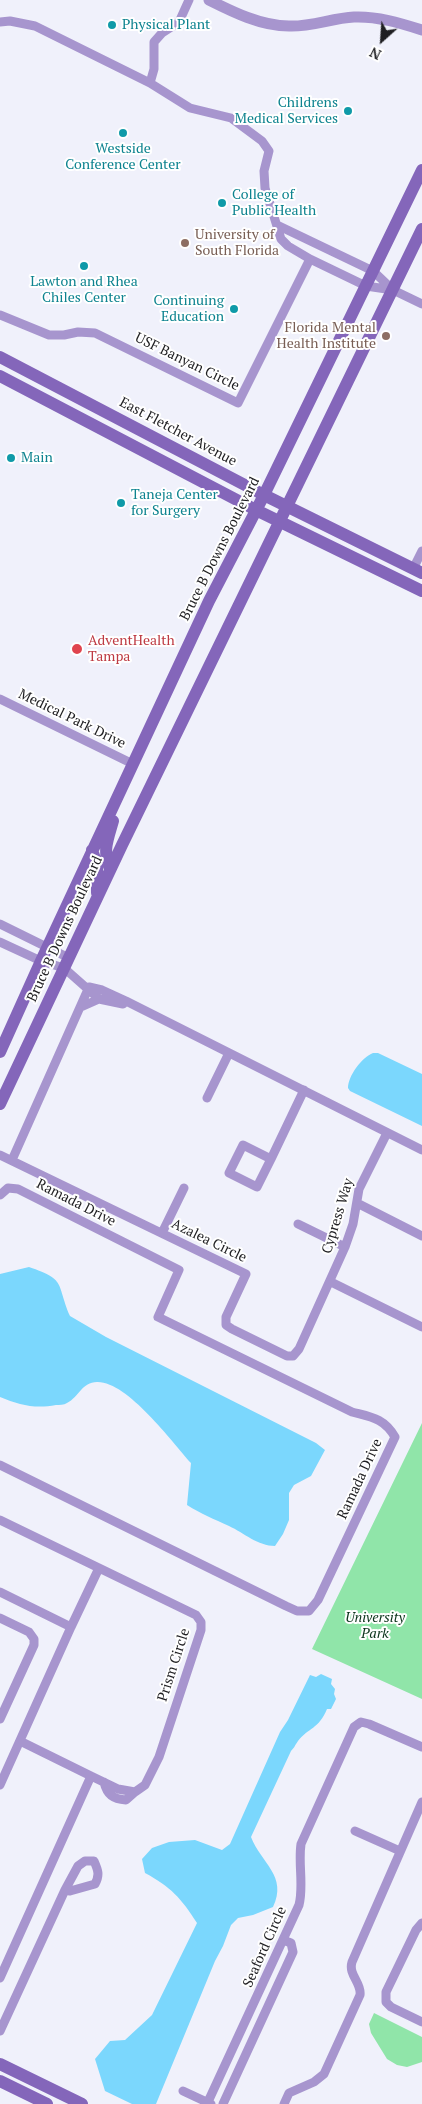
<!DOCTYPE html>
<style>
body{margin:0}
#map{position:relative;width:422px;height:2104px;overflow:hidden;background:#f0f1fb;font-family:"PT Serif",serif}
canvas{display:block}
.north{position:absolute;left:357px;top:15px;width:50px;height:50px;-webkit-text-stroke:4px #fff;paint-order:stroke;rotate:206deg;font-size:14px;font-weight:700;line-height:20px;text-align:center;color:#1f1f22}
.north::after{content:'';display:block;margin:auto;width:18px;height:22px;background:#1f1f22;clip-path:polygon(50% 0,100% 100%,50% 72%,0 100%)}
</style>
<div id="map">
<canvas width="422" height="2104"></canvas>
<div class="north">N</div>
</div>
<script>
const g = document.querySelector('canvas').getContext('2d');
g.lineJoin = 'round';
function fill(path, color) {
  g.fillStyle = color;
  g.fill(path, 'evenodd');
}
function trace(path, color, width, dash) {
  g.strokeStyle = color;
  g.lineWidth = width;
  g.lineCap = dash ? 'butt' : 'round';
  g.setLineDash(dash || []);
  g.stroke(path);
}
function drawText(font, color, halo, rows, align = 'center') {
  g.font = font + ' "PT Serif",serif';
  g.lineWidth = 4;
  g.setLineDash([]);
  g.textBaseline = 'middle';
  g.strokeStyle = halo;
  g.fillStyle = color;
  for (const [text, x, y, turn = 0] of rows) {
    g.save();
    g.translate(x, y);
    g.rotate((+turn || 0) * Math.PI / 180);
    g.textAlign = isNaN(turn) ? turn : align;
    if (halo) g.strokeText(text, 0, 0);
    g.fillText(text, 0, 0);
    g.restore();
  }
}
fill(new Path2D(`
 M422 1423V1699L312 1649Z
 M374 2013 422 2037V2062L407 2067 397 2065 387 2059 371 2033 369 2024Z`), '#90e5a9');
fill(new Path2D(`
 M373 1053H378L422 1074V1126L350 1091 348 1088C348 1076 362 1057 373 1053Z
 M29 1267C67 1280 56 1283 70 1316L106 1337 316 1443 325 1450 311 1476 294 1485 289 1493V1520L283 1534 275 1546C258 1546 244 1533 229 1526 214 1519 201 1514 187 1505L191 1463C172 1442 127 1381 97 1382 82 1382 79 1397 67 1403 64 1405 59 1405 56 1405 35 1409 19 1405 0 1397V1274Z
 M321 1674 332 1679 331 1684 335 1689 334 1694 336 1699 331 1709H327C319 1729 308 1728 298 1741 295 1745 295 1747 291 1751L251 1837C261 1863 288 1876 273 1907L253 1915 238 1918 231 1925 223 1946 215 1961 156 2104H132L105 2091 95 2059 110 2041 125 2040 152 2015 197 1923C181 1898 171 1887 145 1873L142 1859 152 1848 169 1842 195 1840 222 1850 230 1844 280 1732 288 1720 310 1675 316 1677Z`), '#7bd7fd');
trace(new Path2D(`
 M0 22 10 21 35 26 150 83 190 108 231 118 262 141 269 151 264 171 265 188 281 239 288 246 310 259 366 286 393 290 422 304
 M150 83 154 69V42L162 33 179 22 189 0
 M277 225 373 271 393 290
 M0 315 49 335H64L78 332 95 333 238 403 310 259
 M413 569 422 551
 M0 699 133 764
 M0 924 69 958
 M0 942 41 961 64 968 99 999 123 1004
 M89 987 102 990 126 1001 422 1150
 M81 1007 99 999
 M207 1098 229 1053
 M0 1155 246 1274 226 1317V1325L232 1329 287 1356H293L299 1349 345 1247 353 1224 359 1189 387 1133
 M271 1159 257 1187 229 1173 243 1145 271 1159 304 1090
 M12 1160 89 987
 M0 1195 8 1188 18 1189 179 1270 158 1317 352 1412C371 1417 384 1418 395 1437L318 1600 309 1611H297L286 1606 0 1465
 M357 1203 422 1236
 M298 1224 345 1247
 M162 1233 184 1188
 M331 1282 422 1327
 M0 1520 196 1615 201 1622V1630L159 1757 145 1785 135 1792 118 1789 91 1776 0 1978
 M0 1592 71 1627 0 1785
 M0 1618 29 1632 34 1639V1645L0 1719
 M71 1627 99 1568
 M20 1741 91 1776
 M104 1782C107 1795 113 1799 126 1800L135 1792
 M355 1831 400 1851
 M422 1923 416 1930 386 1992V2002L391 2007 422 2022
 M0 2031 65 1890 78 1866 85 1861H94C98 1870 100 1875 95 1884L70 1891 65 1890
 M183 2091 211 2104
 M207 2104 299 1905C304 1886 298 1864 301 1844L354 1727 361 1722 369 1724 422 1747
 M223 2104 293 1952 291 1943 283 1940
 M284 2104 289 2093 314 2082 324 2074 360 1995C362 1983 348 1975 352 1962L422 1802`), '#a795ce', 9);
trace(new Path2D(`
 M209 0C233 12 261 26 289 26 311 27 332 18 354 17 377 16 400 23 422 30`), '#a795ce', 11);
trace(new Path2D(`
 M0 357 264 495 422 573
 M0 376 256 510 422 591
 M92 850 97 865V893
 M110 869C102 851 108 839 113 821
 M0 1052 41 961 209 601 264 495 422 170
 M0 1104 122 845 422 229
 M0 2064 82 2104
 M0 2081 47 2104`), '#8466ba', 12);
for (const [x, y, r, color] of [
 [112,25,5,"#0f9aa8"],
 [348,111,5,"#0f9aa8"],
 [123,133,5,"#0f9aa8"],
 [222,203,5,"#0f9aa8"],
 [185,243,5,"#8d6e63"],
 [84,266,5,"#0f9aa8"],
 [234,309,5,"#0f9aa8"],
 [386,336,5,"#8d6e63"],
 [11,458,5,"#0f9aa8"],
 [121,503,5,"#0f9aa8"],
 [77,649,6,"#e0444e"]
]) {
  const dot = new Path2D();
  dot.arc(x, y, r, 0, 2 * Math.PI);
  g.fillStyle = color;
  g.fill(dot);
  trace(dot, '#fff', 2);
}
drawText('14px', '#0d838f', '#fff', [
 ["Physical Plant",122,25],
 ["Childrens",338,103,"right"],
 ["Medical Services",338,119,"right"],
 ["Westside",123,149,"center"],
 ["Conference Center",123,165,"center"],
 ["College of",232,195],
 ["Public Health",232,211],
 ["Lawton and Rhea",84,282,"center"],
 ["Chiles Center",84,298,"center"],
 ["Continuing",224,301,"right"],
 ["Education",224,317,"right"],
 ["Main",21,458],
 ["Taneja Center",131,495],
 ["for Surgery",131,511]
], 'left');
drawText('14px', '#785e54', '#fff', [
 ["University of",195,235],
 ["South Florida",195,251],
 ["Florida Mental",376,328,"right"],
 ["Health Institute",376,344,"right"]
], 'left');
drawText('14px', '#1f1f22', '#fff', [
 ["USF Banyan Circle",187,362,26],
 ["East Fletcher Avenue",178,432,28],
 ["Bruce B Downs Boulevard",220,549,-63],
 ["Medical Park Drive",72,719,26],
 ["Bruce B Downs Boulevard",65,929,-65],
 ["Ramada Drive",76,1203,27],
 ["Cypress Way",338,1216,-73],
 ["Azalea Circle",209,1241,26],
 ["Ramada Drive",360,1479,-65],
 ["Prism Circle",174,1665,-72],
 ["Seaford Circle",265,1947,-66]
]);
drawText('14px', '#be3a42', '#fff', [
 ["AdventHealth",88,641],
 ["Tampa",88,657]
], 'left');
drawText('italic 14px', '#0a331a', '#fff', [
 ["University",375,1618],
 ["Park",375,1634]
]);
</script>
